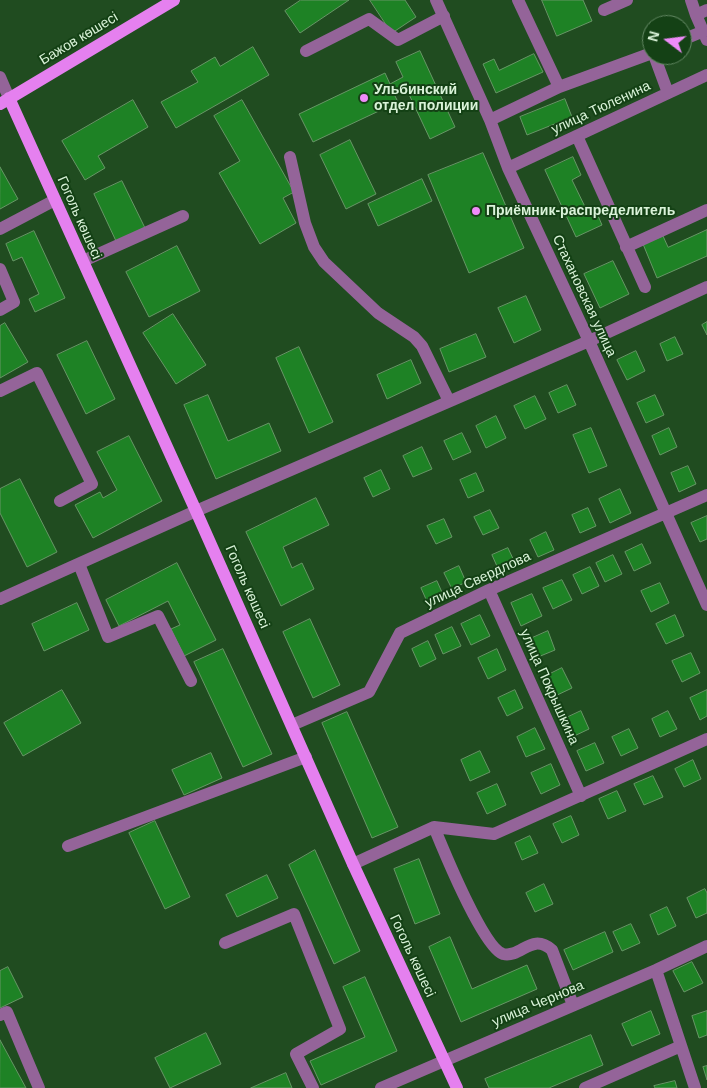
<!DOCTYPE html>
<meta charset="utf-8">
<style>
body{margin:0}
#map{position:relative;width:707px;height:1088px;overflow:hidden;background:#204c20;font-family:Helvetica,sans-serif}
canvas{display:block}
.north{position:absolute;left:642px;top:15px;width:50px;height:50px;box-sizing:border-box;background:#144115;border:1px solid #638863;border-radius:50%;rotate:285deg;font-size:14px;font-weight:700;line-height:20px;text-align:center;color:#daf3d9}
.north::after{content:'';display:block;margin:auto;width:18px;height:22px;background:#ee8bf8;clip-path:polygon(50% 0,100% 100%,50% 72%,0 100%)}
</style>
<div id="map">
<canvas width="707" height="1088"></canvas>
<div class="north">N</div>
</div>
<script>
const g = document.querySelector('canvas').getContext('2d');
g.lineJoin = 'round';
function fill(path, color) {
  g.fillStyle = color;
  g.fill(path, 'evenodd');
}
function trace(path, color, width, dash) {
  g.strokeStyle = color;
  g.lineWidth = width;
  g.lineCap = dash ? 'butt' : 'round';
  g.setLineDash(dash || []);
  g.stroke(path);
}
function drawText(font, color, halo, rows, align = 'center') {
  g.font = font + ' Helvetica,sans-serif';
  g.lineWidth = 4;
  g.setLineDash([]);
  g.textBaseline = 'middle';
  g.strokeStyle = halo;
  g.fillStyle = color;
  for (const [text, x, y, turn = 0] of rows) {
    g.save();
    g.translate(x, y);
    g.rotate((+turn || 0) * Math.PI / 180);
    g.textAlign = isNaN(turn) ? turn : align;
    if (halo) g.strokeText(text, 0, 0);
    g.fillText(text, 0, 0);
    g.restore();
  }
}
const building = new Path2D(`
 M301 0H349L300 33 285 11Z
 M370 0H405L416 17 392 33Z
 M542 0H583L592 21 557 36Z
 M253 47 269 75 176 128 161 102 198 82 191 71 215 57 220 66Z
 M420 51 455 127 430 139 406 88 394 94 398 102 313 142 299 114 385 73 390 84 403 77 396 62Z
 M534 54 543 72 496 93 483 64 494 59 499 70Z
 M565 99 572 117 527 135 520 117Z
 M133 100 148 127 98 156 105 168 85 180 62 141Z
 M242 100 294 192 283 198 296 223 260 244 219 173 240 161 214 116Z
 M350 140 376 194 346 209 320 155Z
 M483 153 524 248 469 273 428 175Z
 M573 157 581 175 572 180 589 215 596 211 602 225 576 237 545 170Z
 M0 167 18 199 0 209Z
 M422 179 432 201 378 226 368 204Z
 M122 181 145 228 116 241 94 194Z
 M707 230V256L657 278 643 244 663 236 668 247Z
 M34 231 65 298 35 312 29 299 39 294 22 257 13 261 6 244Z
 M177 246 200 291 149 317 126 272Z
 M613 261 629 294 600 308 584 274Z
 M526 296 541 330 514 343 498 308Z
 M173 314 206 365 176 384 143 333Z
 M707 322V335L702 325Z
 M5 323 28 362 0 378V326Z
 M476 334 486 357 449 372 440 349Z
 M675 337 683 354 667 361 660 344Z
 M87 341 115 399 86 414 57 355Z
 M299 347 333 422 309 433 276 358Z
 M636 351 645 371 627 380 617 360Z
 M411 360 421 383 387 399 377 375Z
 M567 385 576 405 558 413 549 393Z
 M208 395 228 441 269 423 281 451 216 479 184 405Z
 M655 395 664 415 646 423 637 403Z
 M535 396 546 419 525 429 514 406Z
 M496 416 506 438 486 448 476 426Z
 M591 428 607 466 589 473 573 435Z
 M669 428 677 447 660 455 652 436Z
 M462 433 471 452 453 460 444 441Z
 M129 436 162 501 93 538 75 505 100 492 103 498 117 490 97 452Z
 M422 447 432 469 413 477 403 456Z
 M688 466 696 484 679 492 671 473Z
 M381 470 390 489 373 497 364 478Z
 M476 473 484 491 468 498 460 480Z
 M20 479 57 552 27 567 0 513V489Z
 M620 489 631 513 610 523 599 499Z
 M316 498 329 525 283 547 292 568 302 563 314 589 281 606 246 532Z
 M588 508 596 526 580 533 572 515Z
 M490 510 499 528 483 535 474 517Z
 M707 516V539L700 542 691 523Z
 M444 519 452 537 436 544 427 526Z
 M546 532 554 550 538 557 530 540Z
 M642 544 651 563 634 571 625 552Z
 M508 548 516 565 500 573 492 555Z
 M613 555 622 574 605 582 596 563Z
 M177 563 216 640 184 656 171 629 180 625 168 601 119 626 106 600Z
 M459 566 466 582 452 589 444 573Z
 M590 567 599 586 582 594 573 575Z
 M562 580 572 600 553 609 543 588Z
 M437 581 445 599 429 606 421 588Z
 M660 583 669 603 651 612 641 591Z
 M532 594 542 616 521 626 511 603Z
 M77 603 89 630 44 651 32 624Z
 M480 615 490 636 471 645 461 624Z
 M675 615 684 636 666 644 656 624Z
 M310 619 340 685 313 698 283 632Z
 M452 627 461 646 443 654 435 635Z
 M548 631 555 650 538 657 530 639Z
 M428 641 436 659 420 667 412 649Z
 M223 649 272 754 243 767 194 662Z
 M497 649 506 670 488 679 478 658Z
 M691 653 700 673 682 682 672 661Z
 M562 668 572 688 553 697 544 677Z
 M62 690 81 723 23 756 4 723Z
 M515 690 523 708 507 716 498 698Z
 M707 690V716L700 720 690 698Z
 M581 711 589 729 572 737 564 719Z
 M668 711 677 729 660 737 652 719Z
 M347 712 398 827 372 838 322 723Z
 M535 728 545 749 526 757 517 737Z
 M629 729 638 748 621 756 612 737Z
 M595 743 604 763 586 771 577 751Z
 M480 751 490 772 470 781 461 760Z
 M211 753 222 778 184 795 172 770Z
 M693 760 701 779 684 787 675 769Z
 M551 764 560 785 541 794 531 773Z
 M653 776 663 797 644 805 634 784Z
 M497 784 506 805 487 814 477 793Z
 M617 791 626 811 608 819 599 799Z
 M571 816 579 835 562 843 553 824Z
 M155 821 190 897 165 909 129 833Z
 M530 836 538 853 522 860 515 843Z
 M315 850 360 951 334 964 289 865Z
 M419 859 440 914 415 924 394 869Z
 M267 875 278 898 237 917 226 895Z
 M544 884 553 904 535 912 526 893Z
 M705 889 707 893V913L696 918 687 898Z
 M667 907 676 926 658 935 650 915Z
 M631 924 640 943 622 951 613 932Z
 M605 932 613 952 573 970 564 950Z
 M450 937 472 989 527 965 537 989 461 1022 429 947Z
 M692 962 703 983 684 992 673 971Z
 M8 967 23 997 0 1008V971Z
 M365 977 397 1051 321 1085 310 1061 365 1037 343 987Z
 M651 1011 660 1034 632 1046 622 1024Z
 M707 1011V1035L699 1038 692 1016Z
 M206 1033 221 1064 170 1088 155 1058Z
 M591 1035 603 1065 549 1088H489L485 1079Z
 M0 1040 26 1088H0Z
 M707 1066V1080L703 1067Z
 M286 1073 292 1088H251Z
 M675 1081 677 1088H655L654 1086Z`);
fill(building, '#1e8225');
trace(building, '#679666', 1);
trace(new Path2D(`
 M436 0 490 120 508 168 589 341 707 605
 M518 0 559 87
 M691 0 696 15
 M604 10 627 0
 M707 10 696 15 707 40
 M682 40 704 31
 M306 51 369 19 398 40 444 16
 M654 55 668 93
 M0 77 9 98
 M490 120 559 87 652 53
 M577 136 645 287
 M290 157 305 223 314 247 324 262 378 313 414 337 422 346 449 401
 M508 168 707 75
 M0 229 55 200
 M626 247 707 210
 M83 261 183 216
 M0 269 14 302 0 310
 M0 391 37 373 92 484 60 501
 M79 564 108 637 158 616 191 681
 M489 590 581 796
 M0 599 196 511 589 341 707 287
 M292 725 369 692 400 633 489 590 707 495
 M434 827C443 849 483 948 503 954 522 958 531 932 552 950L573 1005
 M68 846 306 757
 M353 864 434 827 494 834 707 739
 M225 943 294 914 340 1029 296 1054 313 1088
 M656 970 695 1088
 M0 1015 7 1012 39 1088
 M381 1088 656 970 707 946
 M585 1088 681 1046`), '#946499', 12);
trace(new Path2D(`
 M9 98 196 511 353 864 457 1088
 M0 104 174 0`), '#e580ef', 12);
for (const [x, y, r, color] of [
 [364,98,5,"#ee8bf8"],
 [476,211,5,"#ee8bf8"]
]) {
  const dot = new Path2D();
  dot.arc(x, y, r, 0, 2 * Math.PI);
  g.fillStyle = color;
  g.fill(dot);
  trace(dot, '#144115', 2);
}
drawText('14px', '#daf3d9', '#144115', [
 ["Бажов көшесі",79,39,-31],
 ["улица Тюленина",601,108,-25],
 ["Гоголь көшесі",79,218,66],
 ["Стахановская улица",584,296,65],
 ["улица Свердлова",478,580,-25],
 ["Гоголь көшесі",247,587,66],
 ["улица Покрышкина",549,687,66],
 ["Гоголь көшесі",412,956,65],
 ["улица Чернова",538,1004,-23]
]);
drawText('bold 14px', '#daf3d9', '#144115', [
 ["Ульбинский",374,90],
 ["отдел полиции",374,106],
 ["Приёмник-распределитель",486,211]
], 'left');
</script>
